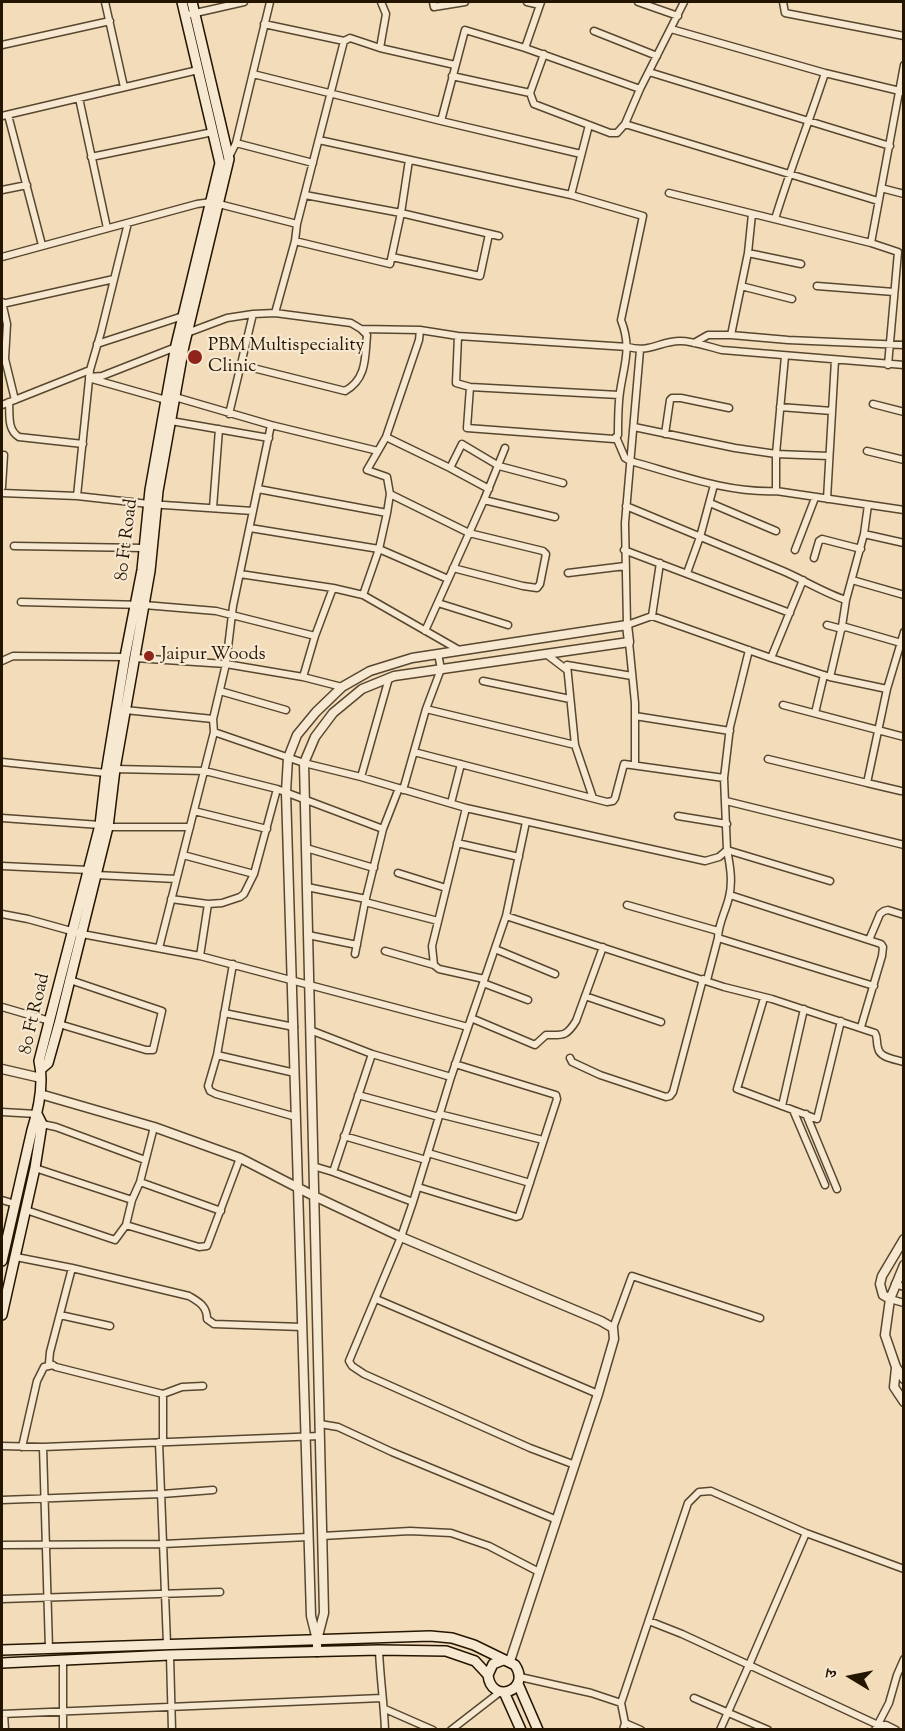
<!DOCTYPE html>
<meta charset="utf-8">
<style>
body{margin:0}
#map{position:relative;width:905px;height:1731px;overflow:hidden;background:#f2dcb9;font-family:"Sorts Mill Goudy","Noto Serif Devanagari",serif}
canvas{display:block}
.frame{position:absolute;inset:0;border:3px solid #241501;pointer-events:none}
.north{position:absolute;left:821px;top:1647px;width:60px;height:60px;-webkit-text-stroke:4px #f7e8d2;paint-order:stroke;rotate:280deg;font-size:16px;font-weight:700;line-height:24px;text-align:center;color:#241501}
.north::after{content:'';display:block;margin:auto;width:21px;height:27px;background:#241501;clip-path:polygon(50% 0,100% 100%,50% 72%,0 100%)}
</style>
<div id="map">
<canvas width="905" height="1731"></canvas>
<div class="frame"></div>
<div class="north">उ</div>
</div>
<script>
const g = document.querySelector('canvas').getContext('2d');
g.lineJoin = 'round';
function trace(path, color, width, dash) {
  g.strokeStyle = color;
  g.lineWidth = width;
  g.lineCap = dash ? 'butt' : 'round';
  g.setLineDash(dash || []);
  g.stroke(path);
}
function drawText(font, color, halo, rows, align = 'center') {
  g.font = font + ' "Sorts Mill Goudy",serif';
  g.lineWidth = 4.5;
  g.setLineDash([]);
  g.textBaseline = 'middle';
  g.strokeStyle = halo;
  g.fillStyle = color;
  for (const [text, x, y, turn = 0] of rows) {
    g.save();
    g.translate(x, y);
    g.rotate((+turn || 0) * Math.PI / 180);
    g.textAlign = isNaN(turn) ? turn : align;
    if (halo) g.strokeText(text, 0, 0);
    g.fillText(text, 0, 0);
    g.restore();
  }
}
const minor = new Path2D(`
 M105 2 124 87
 M433 2 434 7 465 2
 M527 2 540 5
 M541 2 525 48 640 89
 M638 2 678 16
 M783 2 785 13 904 36
 M191 14 244 2
 M264 24 344 41
 M671 29 825 73 904 92
 M594 31 657 56
 M2 45 110 21
 M380 48 386 14 381 2
 M544 54 530 93 534 104 610 133H617L625 124 640 89 684 2
 M649 72 890 146
 M253 74 441 121 581 154
 M452 76 530 93
 M79 98 107 228
 M8 115 42 245
 M2 116 198 70
 M441 121 465 30 525 48
 M625 124 878 201
 M319 140 571 195 643 216 621 320C632 348 624 364 620 392 618 406 618 421 618 435L614 439 467 428 470 387 456 383 458 336
 M236 143 313 163
 M91 157 213 132
 M229 157 236 143 270 2
 M881 188 904 194
 M2 190 27 185
 M669 193 871 243 898 252 888 365
 M305 195 401 213 499 236
 M571 195 589 125
 M752 214 748 253 731 335 788 340 904 345
 M775 219C790 170 809 122 825 73
 M295 241 390 264 401 213 409 160
 M871 243 904 65
 M748 253 801 264
 M2 257 197 204 211 202 297 224
 M392 257 480 276 489 234
 M741 286 792 299
 M817 286 894 292
 M2 302 7 324 5 359 15 400
 M2 304 114 279
 M275 313 295 241 297 224 344 41 350 38 380 48 455 65
 M361 329 420 330
 M187 333 227 318 253 314 275 313 351 323 361 329 367 335C365 357 367 379 345 391L241 365
 M694 343 708 335H731
 M97 344 183 316
 M640 350 625 523 627 625 652 616 771 658 830 677 887 689
 M89 377 102 376 176 347
 M92 379 166 400
 M470 387 619 395
 M175 397 271 425 378 451 386 437 419 340 420 330 458 336 628 347C651 353 660 341 680 341 694 341 709 347 722 350L904 365
 M9 402C10 415 7 430 19 437L83 444
 M873 404 904 412
 M2 405 90 370
 M780 407 832 411
 M229 414 253 314
 M171 421 269 438
 M634 427 735 448 776 454 829 456
 M665 434 670 400 672 398H681L729 408
 M386 437 450 468 489 489
 M616 437 625 458 630 461C678 474 726 493 776 491V454L785 356
 M867 451 904 460
 M2 455H4L2 487
 M450 468 462 444 499 466 563 483
 M258 489 387 513
 M776 491 904 510
 M2 493 77 496 149 504 253 511
 M390 494 469 533 543 551 546 554 540 584 537 588 523 586 453 568
 M77 496 90 370 101 332 128 223
 M827 499 835 360
 M484 500 555 517
 M710 503 776 531
 M626 506C678 528 731 549 783 571 804 580 824 593 846 600
 M213 508 219 429
 M250 528 379 549 448 579
 M864 534 904 543
 M14 546 144 548
 M624 550 790 613
 M795 550 815 498
 M814 558 819 541 822 539 861 549
 M568 573 625 566
 M687 573 700 537 714 485
 M240 574 333 588 363 595 459 650
 M852 580 904 595
 M363 595 379 549 387 513 390 494 387 477 367 470 378 451
 M21 602 144 605 216 611 315 636
 M438 603 508 625
 M652 616 660 563
 M827 625 842 629
 M842 626 901 643
 M425 631 484 500 505 448
 M629 642 635 703V765
 M546 654 567 670
 M135 658 226 664 303 677 342 687
 M771 658 803 580
 M2 661 13 656 125 657
 M303 677 315 636 333 588
 M830 677 842 626 846 600 864 534 868 505
 M483 681 570 699
 M220 691 286 710
 M783 705 904 737
 M426 709 575 745
 M125 710 213 719
 M815 713 824 675
 M635 716 730 731
 M214 732 304 763 361 777 466 808 705 861 719 857 727 850 724 778 730 727 749 650
 M414 752 607 802 613 801 615 798 624 764 724 778
 M768 759 867 783 887 689 904 632
 M2 762 106 773 115 769 205 771 277 789
 M361 777 389 678
 M867 783 901 791
 M403 790 426 709 441 669 438 654
 M593 798 575 745 567 665 632 676
 M726 801 904 845
 M451 803 461 764
 M466 808 432 946 434 965 439 969 484 979
 M194 811 267 829
 M678 816 727 824
 M2 818 100 825
 M526 822 506 916 451 1077 413 1202 401 1237 349 1361 352 1366 364 1374 530 1448 575 1465
 M108 827H190
 M457 843 519 857
 M306 848 374 868
 M183 855 254 874
 M2 866 89 870
 M398 873 446 888
 M96 875 176 879
 M307 887 366 899
 M730 895 881 944 883 947 882 956 861 1027
 M171 899 208 904
 M365 902 438 921
 M627 905 718 931
 M2 914 28 919 82 934 200 956 468 1027
 M506 916 724 987 772 999 875 1033C878 1038 876 1042 878 1048 880 1058 894 1059 904 1062
 M308 935 357 945
 M718 938 874 986
 M869 940 880 914 884 911 888 910 904 915
 M159 948 214 732 213 719 226 664 233 606 271 425
 M495 949 555 974
 M385 951 434 965
 M355 954 365 902 383 829 399 788
 M200 956 208 904 222 903 240 897 244 894 254 874 277 789 383 829
 M233 964 217 1055 208 1086 210 1091 216 1094 296 1117
 M707 980 718 938C718 924 726 911 729 897 733 882 730 865 727 850L830 881
 M483 983 528 1000
 M585 996 661 1022
 M764 998 737 1089 817 1119 841 1021
 M2 1007 50 1021
 M224 1013 294 1027
 M471 1018 535 1045 546 1035C563 1035 566 1037 576 1021L603 947
 M59 1024 146 1050H153L162 1011 70 980
 M310 1030 372 1054 451 1077
 M217 1055 295 1073
 M570 1058 572 1062 600 1075 666 1097 670 1096 673 1092 703 979
 M358 1095 439 1117
 M782 1106 804 1009
 M793 1110 825 1185
 M2 1112 37 1114
 M439 1114 543 1140
 M806 1114 837 1189
 M42 1124 56 1127 145 1160
 M344 1136 426 1160
 M428 1153 530 1183
 M313 1166 333 1172 413 1202
 M35 1168 132 1200
 M333 1172 372 1054
 M140 1182 221 1211
 M418 1187 516 1217 519 1216 557 1099 556 1095 455 1064
 M2 1200 15 1204
 M26 1210 115 1240 126 1225 132 1200 140 1182 154 1127
 M126 1225 199 1247 207 1246 240 1158
 M16 1257 72 1268 189 1296C199 1302 207 1306 207 1319L214 1324 302 1327
 M72 1268 50 1352 49 1363 56 1367 163 1394V1442
 M895 1284 904 1287
 M376 1299 598 1394
 M890 1299 904 1303
 M60 1315 110 1326
 M613 1328 632 1276 760 1318
 M163 1394 182 1387 203 1386
 M320 1424 338 1427 392 1452 557 1520
 M159 1442 167 1644
 M2 1446 43 1447 320 1436
 M22 1447 37 1381 44 1367 53 1365
 M43 1447 49 1649
 M2 1500 162 1494 213 1490
 M322 1536 410 1531 451 1533 489 1546 539 1572
 M2 1545 163 1544 308 1537
 M2 1599 220 1592
 M649 1621 682 1634 749 1665 806 1533
 M379 1650C380 1677 384 1703 385 1730
 M170 1655 172 1730
 M520 1677 591 1693 621 1703
 M694 1698 768 1730
 M385 1709 433 1730
 M2 1714 382 1698
 M4 1714 5 1730
 M625 1723 641 1730
 M63 1730V1661
 M451 1730 500 1692
 M623 1730 625 1723 621 1703 688 1503 699 1492 711 1491 806 1533 904 1569
 M720 1730 749 1665 878 1725H886L896 1730
 M875 1730 889 1703 897 1675 904 1659`);
const tertiary = new Path2D(`
 M2 1069 41 1078
 M40 1094 154 1127 240 1158 314 1196 401 1237 601 1321 613 1328 614 1339 598 1394 510 1661
 M904 1265 890 1299 885 1335 896 1367 904 1379
 M890 1299 883 1295 880 1284 882 1276 904 1239
 M896 1368 894 1387 904 1402
 M317 1652V1640L324 1613 304 763 315 737 333 713 362 689 394 676 629 642 627 625 412 658 370 671 342 687 316 712 297 735 288 758 286 792 311 1616 317 1640`);
const secondary = new Path2D(`
 M41 1069 48 1063 59 1024 108 827 115 769 150 571 158 491 184 346 229 159 192 2
 M2 1261 32 1130C39 1108 44 1083 39 1061L100 825 106 773 125 657 142 570 150 490 166 400 176 345 220 163 182 2
 M2 1315 35 1168 42 1124 37 1114
 M2 1650 430 1636 452 1638 474 1645 515 1665C532 1691 491 1705 488 1675L493 1664 503 1660
 M2 1663 170 1655 379 1650 446 1651 475 1661 488 1675
 M518 1684 538 1730
 M504 1692 521 1730`);
trace(minor, '#58472f', 9);
trace(tertiary, '#58472f', 11);
trace(secondary, '#241501', 12);
trace(minor, '#f7e8d2', 6);
trace(tertiary, '#f7e8d2', 8);
trace(secondary, '#f7e8d2', 9);
for (const [x, y, r, color] of [
 [195,357,8,"#8f2418"],
 [149,656,6,"#8f2418"]
]) {
  const dot = new Path2D();
  dot.arc(x, y, r, 0, 2 * Math.PI);
  g.fillStyle = color;
  g.fill(dot);
  trace(dot, '#f7e8d2', 2);
}
drawText('18px', '#241501', '#f7e8d2', [
 ["PBM Multispeciality",208,347],
 ["Clinic",208,368],
 ["Jaipur Woods",161,656]
], 'left');
drawText('18px', '#241501', '#f7e8d2', [
 ["80 Ft Road",128,540,-83],
 ["80 Ft Road",36,1014,-77]
]);
</script>
